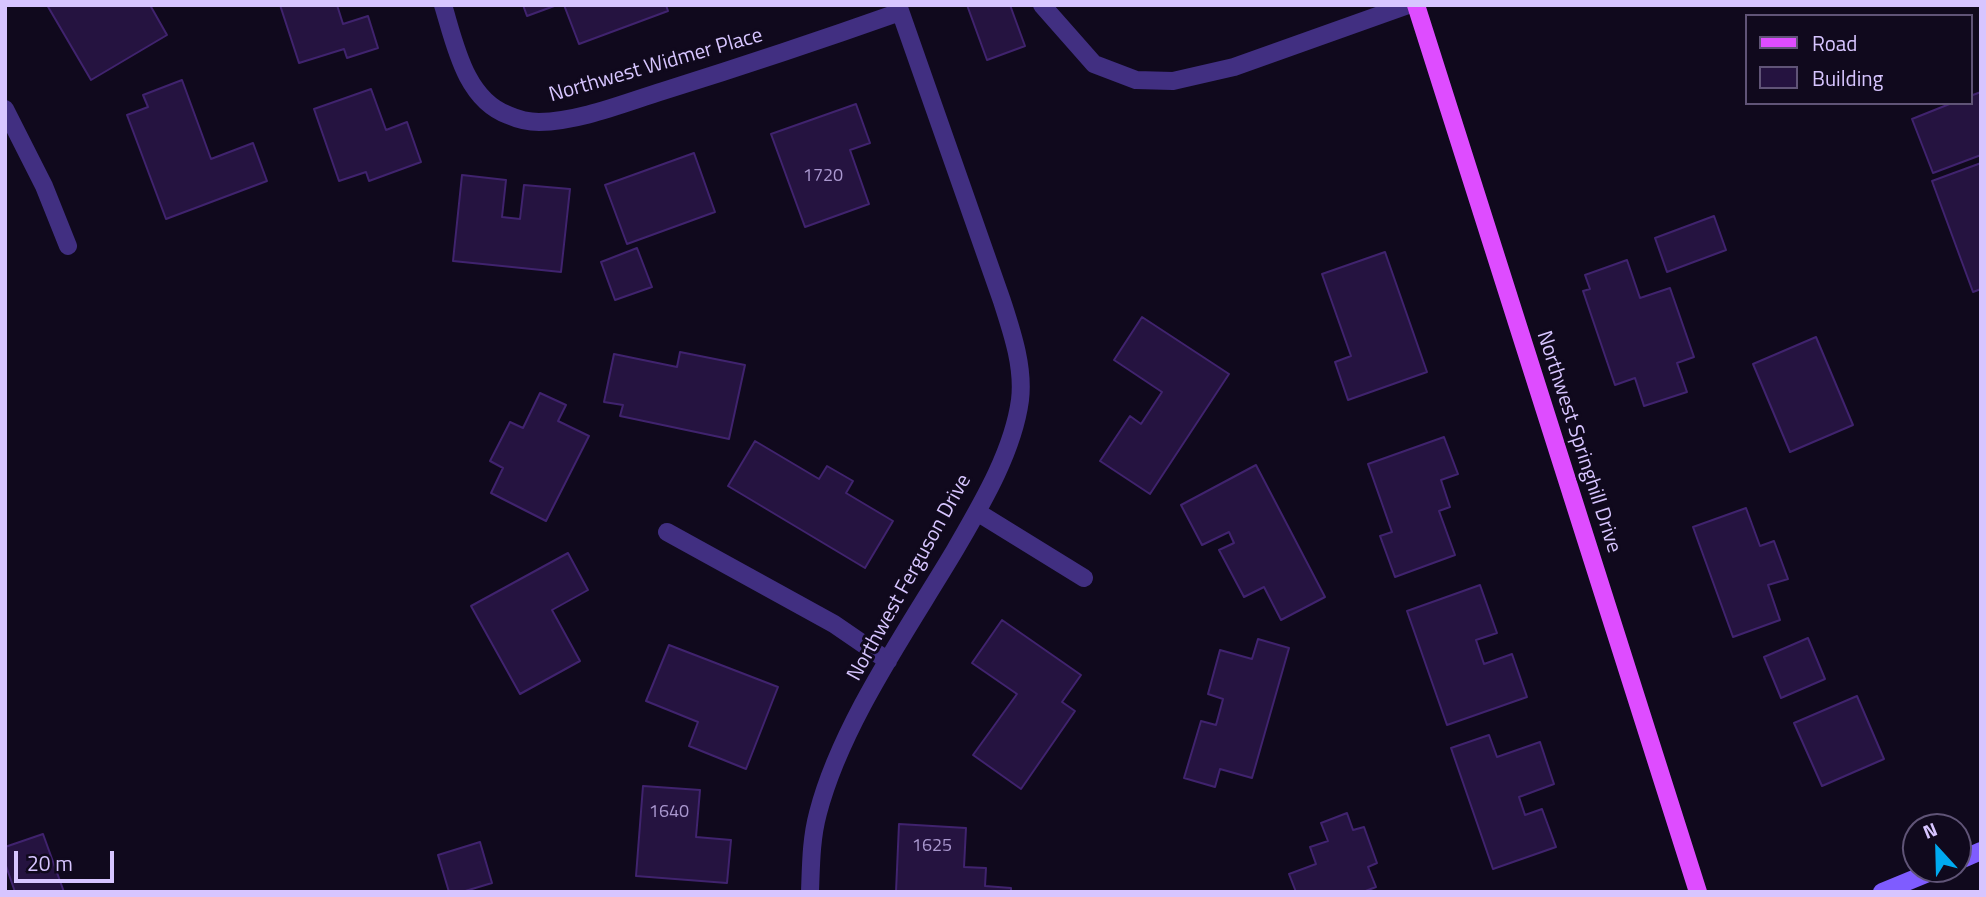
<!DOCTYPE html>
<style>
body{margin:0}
#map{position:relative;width:1986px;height:897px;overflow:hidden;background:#10091d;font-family:"Titillium Web",sans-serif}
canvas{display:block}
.frame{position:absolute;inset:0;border:7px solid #d7c5ff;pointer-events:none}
.legend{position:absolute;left:1745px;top:14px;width:228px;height:91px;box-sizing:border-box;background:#10091d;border:2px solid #605477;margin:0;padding:9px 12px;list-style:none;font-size:21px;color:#d7c5ff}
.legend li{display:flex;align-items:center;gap:14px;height:35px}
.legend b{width:35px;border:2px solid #605477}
.north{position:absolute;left:1902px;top:813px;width:70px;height:70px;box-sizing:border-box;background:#10091d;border:2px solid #605477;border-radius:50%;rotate:338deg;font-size:19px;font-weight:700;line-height:28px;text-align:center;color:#d7c5ff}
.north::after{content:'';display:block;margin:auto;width:24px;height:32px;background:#00aaf0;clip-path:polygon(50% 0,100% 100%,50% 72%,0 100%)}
.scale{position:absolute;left:14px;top:851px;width:100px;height:32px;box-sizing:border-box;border:4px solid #d7c5ff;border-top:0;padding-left:9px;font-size:21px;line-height:24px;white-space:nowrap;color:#d7c5ff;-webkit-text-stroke:5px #10091d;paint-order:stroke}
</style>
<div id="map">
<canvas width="1986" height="897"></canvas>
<div class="frame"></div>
<ul class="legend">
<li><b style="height:9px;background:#de4cff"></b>Road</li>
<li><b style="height:19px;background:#251340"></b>Building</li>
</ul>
<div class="north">N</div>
<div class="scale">20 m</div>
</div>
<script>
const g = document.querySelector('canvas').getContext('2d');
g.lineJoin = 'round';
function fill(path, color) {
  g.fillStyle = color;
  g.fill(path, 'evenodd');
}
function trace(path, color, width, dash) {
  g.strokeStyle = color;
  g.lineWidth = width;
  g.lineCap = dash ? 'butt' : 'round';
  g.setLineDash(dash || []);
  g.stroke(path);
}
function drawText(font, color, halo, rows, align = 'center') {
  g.font = font + ' "Titillium Web",sans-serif';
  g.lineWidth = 6;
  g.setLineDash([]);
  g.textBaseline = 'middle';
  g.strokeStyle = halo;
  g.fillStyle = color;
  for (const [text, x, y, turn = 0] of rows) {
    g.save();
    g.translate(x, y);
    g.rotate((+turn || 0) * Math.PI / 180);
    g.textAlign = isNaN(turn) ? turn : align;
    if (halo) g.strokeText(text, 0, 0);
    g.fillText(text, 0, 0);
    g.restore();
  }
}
const building = new Path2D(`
 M47 5H150L167 35 91 80Z
 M280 5H337L343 24 368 16 378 48 347 58 344 49 299 63Z
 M523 5H557L527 16Z
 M564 5H666L668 11 579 44Z
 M967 5H1010L1025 46 987 60Z
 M182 80 211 159 253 143 267 181 166 219 127 115 148 107 143 95Z
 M371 89 386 130 407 122 421 162 369 181 366 172 339 181 314 109Z
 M1981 92V155L1933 173 1912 119 1952 103H1970V96Z
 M856 104 870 143 850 150 869 204 805 227 771 134Z
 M694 153 715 212 627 244 605 185Z
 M1981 163V289L1973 292 1932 181Z
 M462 175 506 180 502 217 520 219 524 185 570 189 561 272 453 261Z
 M1714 216 1726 250 1667 272 1655 238Z
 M637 248 652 287 615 300 601 262Z
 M1385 252 1427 372 1348 400 1335 362 1351 356 1322 274Z
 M1627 260 1640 298 1670 288 1694 357 1677 363 1687 392 1644 406 1635 378 1615 385 1583 291 1590 289 1585 275Z
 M1142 317 1229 374 1150 494 1100 461 1130 416 1141 424 1162 392 1114 360Z
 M1816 337 1853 425 1790 452 1753 364Z
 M680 352 745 365 729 439 620 416 623 405 604 402 614 354 677 367Z
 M540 393 566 405 558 421 589 436 546 521 491 493 503 468 490 461 510 422 523 428Z
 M1444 437 1458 474 1441 480 1450 507 1439 511 1455 555 1395 577 1380 536 1392 532 1368 464Z
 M755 441 819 479 827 466 853 481 846 493 893 521 865 568 728 486Z
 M1256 465 1325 597 1281 620 1264 587 1244 597 1219 550 1234 543 1229 532 1202 545 1181 505Z
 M1746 508 1760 546 1774 541 1788 579 1768 585 1780 620 1733 637 1693 527Z
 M568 553 588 590 552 610 580 661 520 694 471 606Z
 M1480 585 1497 633 1476 640 1484 664 1512 654 1527 697 1447 725 1407 611Z
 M1002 620 1081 675 1062 702 1075 711 1021 789 973 755 1017 694 972 663Z
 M1808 638 1825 679 1781 698 1764 657Z
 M1258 639 1289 648 1252 778 1220 769 1215 787 1184 778 1201 721 1216 725 1223 699 1208 694 1220 650 1252 659Z
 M669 645 778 687 746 769 689 746 698 722 646 701Z
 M1857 696 1884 759 1822 786 1794 723Z
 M1489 735 1497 757 1540 742 1554 784 1519 797 1525 815 1542 809 1556 847 1493 869 1451 748Z
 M643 786 700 790 696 837 731 840 727 883 636 876Z
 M1347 813 1353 830 1364 827 1377 863 1368 867 1376 887 1363 892H1296L1289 874 1316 864 1310 847 1328 841 1321 823Z
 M899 824 966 828 964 867 986 868 985 886 1011 888V892H896Z
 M43 834 64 892H15L5 863V847Z
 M480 842 492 883 462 892H449L438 855Z`);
fill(building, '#251340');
trace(building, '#40236e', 2);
trace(new Path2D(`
 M1042 5 1094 64 1136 80 1173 81 1234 67 1408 5`), '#412f81', 18);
trace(new Path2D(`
 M443 5C455 44 465 99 508 115 517 119 530 122 539 122 581 121 624 103 663 91 743 66 821 40 900 12
 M5 109 44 186 68 246
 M977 512 1084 578
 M667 532 834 624 888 661
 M810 892C811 865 811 839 818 813 841 724 908 629 955 550 981 505 1013 452 1020 400 1024 367 1012 332 1002 301L898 5`), '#412f81', 18);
trace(new Path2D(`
 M1958 861 1981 851
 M1882 892 1938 869`), '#7f5cff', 18);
trace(new Path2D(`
 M1416 5 1698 892`), '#de4cff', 18);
drawText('18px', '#aa98cf', null, [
 ["1720",823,177],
 ["1640",669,813],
 ["1625",932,847]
]);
drawText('21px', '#d7c5ff', '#10091d', [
 ["Northwest Widmer Place",656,66,-16],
 ["Northwest Springhill Drive",1578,442,72],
 ["Northwest Ferguson Drive",910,578,-61]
]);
</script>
